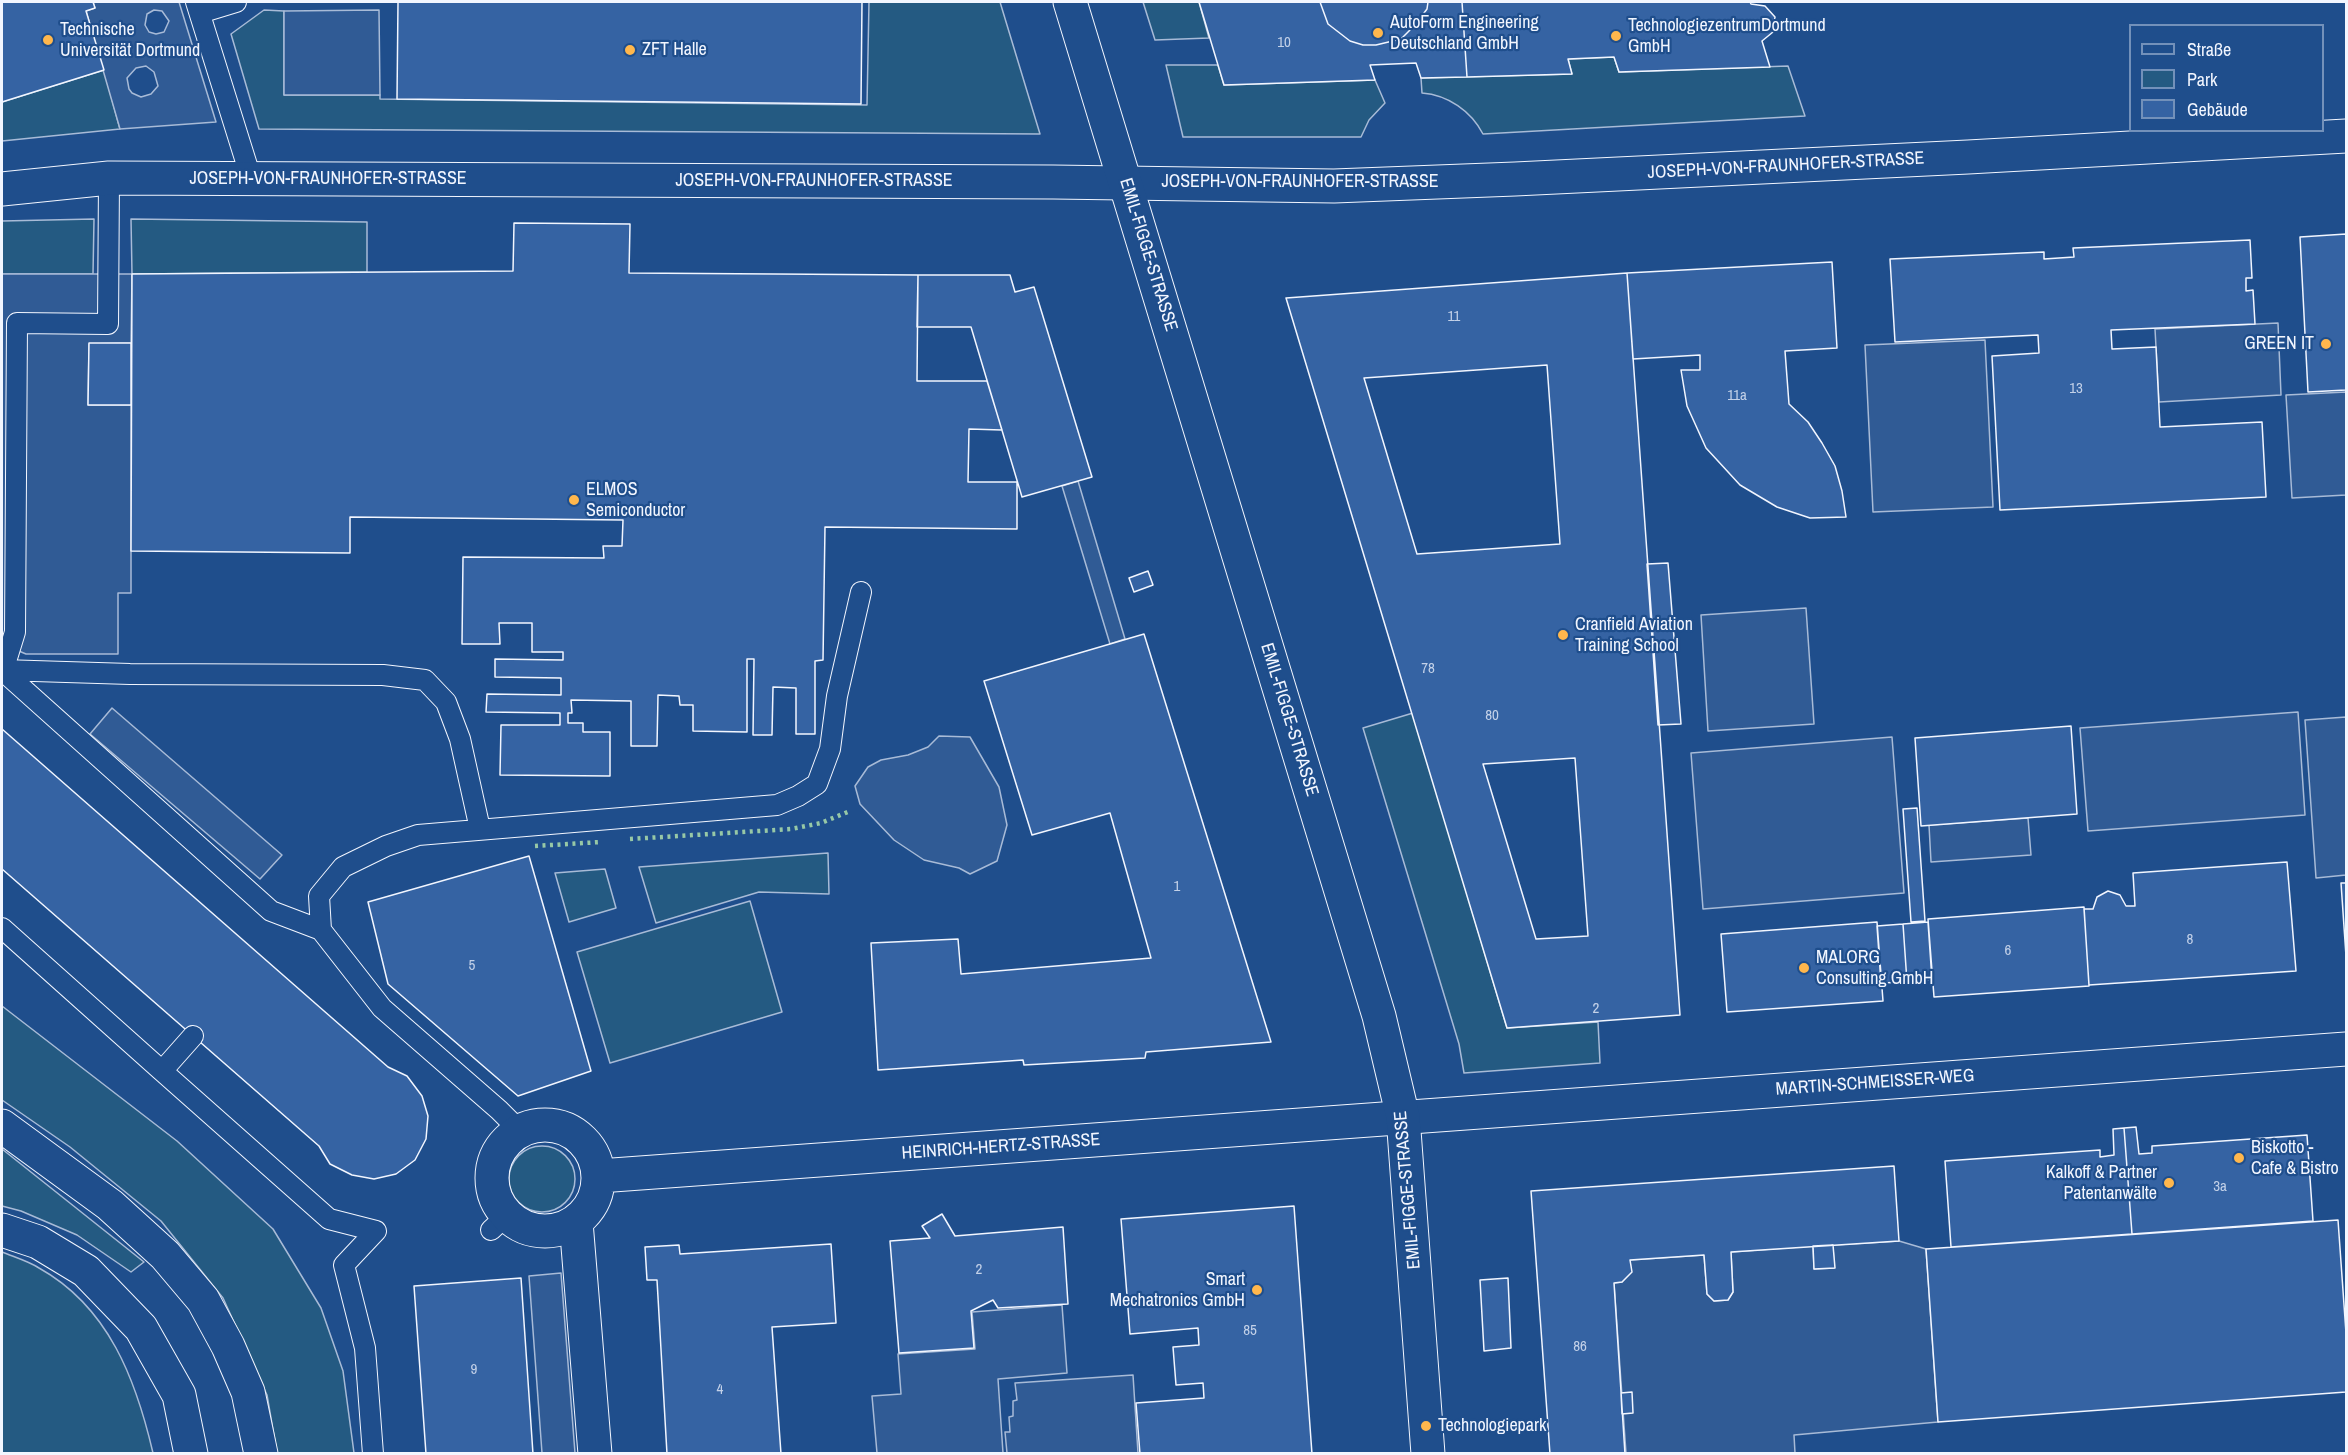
<!DOCTYPE html>
<meta charset="utf-8">
<style>
body{margin:0}
#map{position:relative;width:2348px;height:1455px;overflow:hidden;background:#1f4e8c;font-family:"Archivo Narrow",sans-serif}
canvas{display:block}
.frame{position:absolute;inset:0;border:3px solid #f2f6ff;pointer-events:none}
.legend{position:absolute;left:2129px;top:24px;width:195px;height:108px;box-sizing:border-box;background:#1f4e8c;border:2px solid #7391ba;margin:0;padding:8px 10px;list-style:none;font-size:18px;color:#f2f6ff}
.legend li{display:flex;align-items:center;gap:12px;height:30px}
.legend b{width:30px;border:2px solid #7391ba}
</style>
<div id="map">
<canvas width="2348" height="1455"></canvas>
<div class="frame"></div>
<ul class="legend">
<li><b style="height:8px;background:#1f4e8c"></b>Straße</li>
<li><b style="height:16px;background:#245a82"></b>Park</li>
<li><b style="height:16px;background:#3563a3"></b>Gebäude</li>
</ul>
</div>
<script>
const g = document.querySelector('canvas').getContext('2d');
g.lineJoin = 'round';
function fill(path, color) {
  g.fillStyle = color;
  g.fill(path, 'evenodd');
}
function trace(path, color, width, dash) {
  g.strokeStyle = color;
  g.lineWidth = width;
  g.lineCap = dash ? 'butt' : 'round';
  g.setLineDash(dash || []);
  g.stroke(path);
}
function drawText(font, color, halo, rows, align = 'center') {
  g.font = font + ' "Archivo Narrow",sans-serif';
  g.lineWidth = 4.5;
  g.setLineDash([]);
  g.textBaseline = 'middle';
  g.strokeStyle = halo;
  g.fillStyle = color;
  for (const [text, x, y, turn = 0] of rows) {
    g.save();
    g.translate(x, y);
    g.rotate((+turn || 0) * Math.PI / 180);
    g.textAlign = isNaN(turn) ? turn : align;
    if (halo) g.strokeText(text, 0, 0);
    g.fillText(text, 0, 0);
    g.restore();
  }
}
const green = new Path2D(`
 M869 2H1000L1040 134 259 129 231 34 264 10 284 11V95H380V99L867 105Z
 M1143 2H1199L1209 38 1155 40Z
 M1614 57 1619 72 1788 66 1805 116 1483 134C1471 111 1448 95 1422 93L1421 78 1572 74 1568 59Z
 M1166 65H1218L1224 85 1375 80 1385 103 1369 120 1361 137H1183Z
 M104 70 120 129 2 141V102Z
 M94 219 93 274H2V221Z
 M131 219 367 222V272L132 274Z
 M1413 713 1507 1028 1598 1022 1600 1063 1464 1073 1459 1044 1363 728Z
 M828 853 829 894 759 892 656 923 639 867Z
 M605 869 616 908 569 922 555 873Z
 M750 901 782 1012 610 1063 577 952Z
 M2 1006 177 1141 273 1229 321 1308 343 1371 354 1453H277L267 1395 223 1298 161 1221 70 1147 2 1100Z
 M509 1179a33 33 0 1 1 66 0a33 33 0 1 1-66 0Z
 M2 1149 144 1262 131 1272 77 1235 21 1211 2 1206Z
 M2 1252C14 1257 28 1261 39 1268 109 1307 136 1380 153 1453H2Z`);
fill(green, '#245a82');
trace(green, '#a8bbd7', 1.5);
const parking = new Path2D(`
 M93 2H179L216 122 120 129 86 11 95 8ZM154 10 162 11 169 21 164 32 156 34 149 32 145 25 147 14ZM146 66 154 72 158 86 151 94 141 97 132 93 129 89 127 78 136 68Z
 M379 10 380 95H284V11Z
 M2 274H132L131 343 89 344 88 405H131V593H118V654H26L2 644Z
 M2278 323 2281 395 2159 402 2155 329Z
 M1985 340 1993 507 1873 512 1865 345Z
 M2346 392V495L2292 498 2286 395Z
 M1078 481 1125 639 1110 644 1062 486Z
 M1806 608 1814 724 1708 731 1701 615Z
 M112 708 282 855 260 879 90 734Z
 M2298 712 2305 815 2088 831 2080 728Z
 M2346 717V875L2316 878 2305 720Z
 M939 736 970 737 999 787 1007 825 997 861 970 874 959 868 924 860 894 840 860 804 855 786 868 767 881 760 908 755 928 747Z
 M1892 737 1904 893 1703 909 1691 753Z
 M2028 818 2031 855 1931 862 1929 825Z
 M1899 1241 1926 1249 1938 1422 1794 1435 1795 1453H1626L1614 1283 1622 1282 1631 1272 1630 1260 1704 1255 1707 1294 1714 1301 1728 1300 1733 1292 1731 1252 1813 1246 1814 1269 1834 1268 1833 1245Z
 M561 1273 575 1453H542L529 1276Z
 M1062 1305 1067 1373 998 1379 1003 1453H877L872 1396 901 1394 898 1354 975 1349 972 1312Z
 M1133 1375 1138 1453H1007L1005 1432H1010L1009 1417 1013 1416V1401L1017 1400 1015 1383Z`);
fill(parking, '#305b95');
trace(parking, '#a8bbd7', 1.5);
const building = new Path2D(`
 M2 2H93L95 8 86 11 104 70 2 102Z
 M398 2H862L861 104 397 99Z
 M1199 2H1320L1328 24 1350 41 1363 45H1376L1401 39 1415 25 1427 9 1428 2H1462L1467 77 1421 78 1416 63 1370 65 1375 80 1224 85Z
 M1320 2H1428L1427 9 1415 25 1401 39 1376 45H1363L1350 41 1328 24Z
 M1462 2H1750L1751 4 1765 6 1775 17 1773 32 1762 41 1770 67 1619 72 1614 57 1568 59 1572 74 1467 77Z
 M514 223 630 224 629 273 918 275 917 381H987L1002 430 969 429 968 482H1017V529L825 527 823 660 815 661V734H796V688L773 687 772 735H753L754 659H747V732L693 731V705H680L679 696 658 695 657 746H631V701L571 700 572 713H568V723H583V732H610V776L500 775 501 725H560V713L486 712 487 694 561 695V678L495 677V659L563 660V652H532V623H499L500 644H462L463 557 604 558 603 546H622L623 520 350 517V553L131 551 132 274 513 271Z
 M2346 234V390L2308 392 2300 237Z
 M2250 240 2252 278H2246V291L2253 290 2255 324 2111 330 2112 349 2156 347 2160 427 2262 422 2266 497 2000 510 1992 356 2039 353 2038 335 1895 342 1890 259 2044 252V259L2074 257 2073 248Z
 M1832 262 1837 348 1785 351 1789 404 1808 422 1822 443 1835 466 1842 491 1846 517 1810 518 1777 507 1740 485 1706 448 1687 406 1681 370H1700V355L1633 359 1627 273Z
 M1627 273 1680 1015 1507 1028 1286 298ZM1547 365 1560 544 1417 554 1364 378ZM1575 758 1588 936 1536 939 1483 764Z
 M918 275H1010L1015 292 1034 287 1092 477 1022 497 971 327H917Z
 M89 343H131V405H88Z
 M1668 563 1681 724 1658 725 1647 564Z
 M1148 571 1153 585 1134 592 1129 578Z
 M1144 634 1271 1042 1146 1052 1145 1058 1024 1065 1023 1060 878 1070 871 943 958 939 961 974 1151 958 1110 813 1032 835 984 681Z
 M2071 726 2077 814 1921 826 1915 738Z
 M2 729 388 1067 407 1076 422 1096 428 1116 426 1139 415 1160 396 1174 374 1179 352 1175 330 1164 319 1146 2 869Z
 M1917 808 1925 921 1911 922 1903 809Z
 M529 856 591 1071 518 1096 388 984 368 902Z
 M2287 862 2296 971 2089 985 2084 909H2093L2097 897 2108 891 2120 895 2126 906H2135L2133 873Z
 M2341 883H2346V956Z
 M2084 907 2089 986 1934 997 1928 919Z
 M1877 922 1883 1001 1727 1012 1721 934Z
 M1928 922 1932 980 1907 982 1903 924Z
 M1903 924 1907 982 1881 983 1877 926Z
 M2136 1127 2139 1154 2152 1153V1146L2307 1135 2313 1221 2132 1234 2124 1128Z
 M2124 1128 2132 1234 1951 1247 1945 1161 2100 1150V1157L2114 1155 2113 1129Z
 M1894 1166 1899 1241 1731 1252 1733 1292 1728 1300 1714 1301 1707 1294 1704 1255 1630 1260 1632 1272 1622 1282 1614 1283 1625 1454H1550L1531 1191Z
 M1294 1206 1312 1454H1140L1136 1403 1204 1398 1203 1383 1176 1385 1173 1347 1199 1345 1198 1328 1130 1334 1121 1219Z
 M942 1214 955 1236 1063 1227 1068 1304 998 1308 993 1300 971 1311 974 1348 899 1353 890 1241 930 1238 922 1226Z
 M2338 1220 2346 1333V1392L1938 1422 1926 1249Z
 M831 1244 836 1323 772 1327 781 1454H667L657 1280H647L645 1247 679 1245 680 1254Z
 M1833 1245 1835 1268 1814 1269 1813 1246Z
 M521 1278 533 1454H426L414 1286Z
 M1508 1278 1511 1348 1484 1351 1480 1280Z
 M1632 1392 1633 1413 1622 1414 1621 1393Z`);
fill(building, '#3563a3');
trace(building, '#f2f6ff', 1.5);
const service = new Path2D(`
 M196 2 251 178
 M200 13 236 2
 M109 178 108 324 17 323 15 632 3 671 271 911 321 930
 M2 670 130 674 383 675 425 680 446 702 460 739 480 829
 M2 928 162 1071
 M193 1036 162 1071 329 1219 376 1231 344 1265 365 1348 373 1454
 M520 1131 499 1110 382 1008 321 930 319 896 343 867 386 846 418 835 777 805 798 796 817 784 830 749 837 696 861 592
 M491 1230 506 1216`);
const minor = new Path2D(`
 M2 189 109 178 1053 182 1334 186 1515 179 1968 157 2346 136
 M492 1178a53 53 0 1 1 106 0a53 53 0 1 1-106 0Z
 M599 1176 2346 1049
 M576 1222 595 1454`);
const tertiary = new Path2D(`
 M1070 2 1379 1016 1403 1117 1428 1454`);
const motorway = new Path2D(`
 M2 1126 110 1205 165 1255 203 1300 228 1346 248 1392 261 1454
 M2 1230 38 1242 86 1271 141 1328 179 1395 191 1454`);
trace(service, '#f2f6ff', 22);
trace(minor, '#f2f6ff', 35);
trace(tertiary, '#f2f6ff', 35);
trace(motorway, '#f2f6ff', 35);
trace(service, '#1f4e8c', 20);
trace(minor, '#1f4e8c', 33);
trace(tertiary, '#1f4e8c', 33);
trace(motorway, '#1f4e8c', 33);
trace(new Path2D(`
 M630 839 791 829 821 823 850 811
 M535 846 601 842`), '#97c8a6', 4.5, [3, 4.5]);
for (const [x, y, r, color] of [
 [1378,33,6,"#ffb74d"],
 [1616,36,6,"#ffb74d"],
 [48,40,6,"#ffb74d"],
 [630,50,6,"#ffb74d"],
 [2326,344,6,"#ffb74d"],
 [574,500,6,"#ffb74d"],
 [1563,635,6,"#ffb74d"],
 [1804,968,6,"#ffb74d"],
 [2239,1158,6,"#ffb74d"],
 [2169,1183,6,"#ffb74d"],
 [1257,1290,6,"#ffb74d"],
 [1426,1426,6,"#ffb74d"]
]) {
  const dot = new Path2D();
  dot.arc(x, y, r, 0, 2 * Math.PI);
  g.fillStyle = color;
  g.fill(dot);
  trace(dot, '#1f4e8c', 2);
}
drawText('15px', '#c3d1e8', null, [
 ["10",1284,43],
 ["11",1454,317],
 ["13",2076,389],
 ["11a",1737,396],
 ["78",1428,669],
 ["80",1492,716],
 ["1",1177,887],
 ["8",2190,940],
 ["6",2008,951],
 ["5",472,966],
 ["2",1596,1009],
 ["3a",2220,1187],
 ["2",979,1270],
 ["85",1250,1331],
 ["86",1580,1347],
 ["9",474,1370],
 ["4",720,1390]
]);
drawText('18px', '#f2f6ff', '#1f4e8c', [
 ["AutoForm Engineering",1390,23],
 ["Deutschland GmbH",1390,44],
 ["TechnologiezentrumDortmund",1628,26],
 ["GmbH",1628,47],
 ["Technische",60,30],
 ["Universität Dortmund",60,51],
 ["ZFT Halle",642,50],
 ["GREEN IT",2314,344,"right"],
 ["ELMOS",586,490],
 ["Semiconductor",586,511],
 ["Cranfield Aviation",1575,625],
 ["Training School",1575,646],
 ["MALORG",1816,958],
 ["Consulting GmbH",1816,979],
 ["Biskotto -",2251,1148],
 ["Cafe & Bistro",2251,1169],
 ["Kalkoff & Partner",2157,1173,"right"],
 ["Patentanwälte",2157,1194,"right"],
 ["Smart",1245,1280,"right"],
 ["Mechatronics GmbH",1245,1301,"right"],
 ["Technologiepark",1438,1426]
], 'left');
drawText('18px', '#f2f6ff', '#1f4e8c', [
 ["JOSEPH-VON-FRAUNHOFER-STRASSE",1786,166,-3],
 ["JOSEPH-VON-FRAUNHOFER-STRASSE",328,179],
 ["JOSEPH-VON-FRAUNHOFER-STRASSE",814,181],
 ["JOSEPH-VON-FRAUNHOFER-STRASSE",1300,182],
 ["EMIL-FIGGE-STRASSE",1148,255,73],
 ["EMIL-FIGGE-STRASSE",1289,720,73],
 ["MARTIN-SCHMEISSER-WEG",1875,1083,-4],
 ["HEINRICH-HERTZ-STRASSE",1001,1147,-4],
 ["EMIL-FIGGE-STRASSE",1408,1190,-95]
]);
</script>
